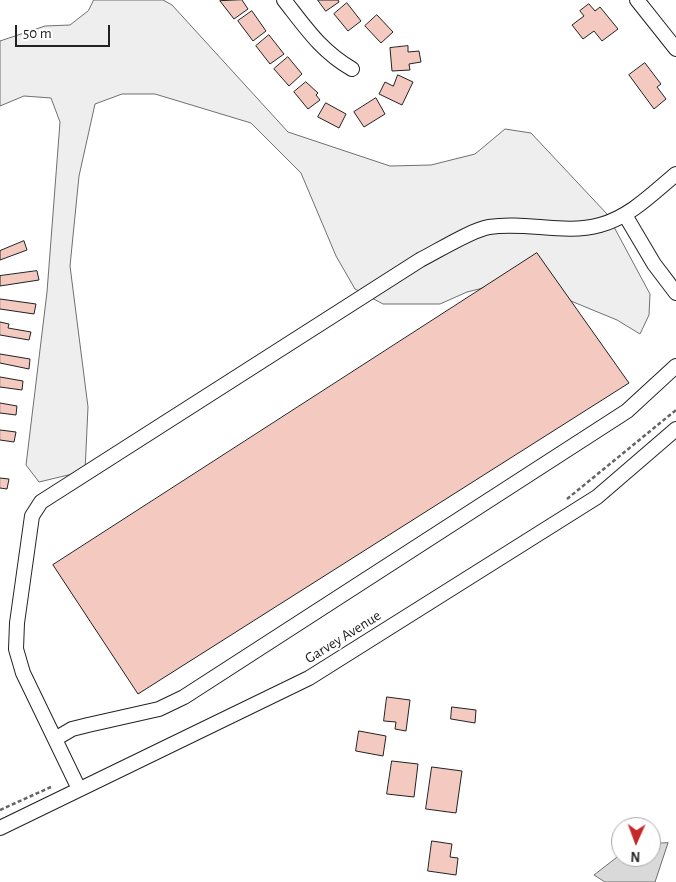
<!DOCTYPE html>
<style>
body{margin:0}
#map{position:relative;width:676px;height:882px;overflow:hidden;background:#fff;font-family:"Alegreya Sans",sans-serif}
canvas{display:block}
.north{position:absolute;left:611px;top:817px;width:50px;height:50px;box-sizing:border-box;background:#fff;border:1px solid #a7a7a7;border-radius:50%;rotate:182deg;font-size:14px;font-weight:700;line-height:20px;text-align:center;color:#222}
.north::after{content:'';display:block;margin:auto;width:18px;height:22px;background:#c62828;clip-path:polygon(50% 0,100% 100%,50% 72%,0 100%)}
.scale{position:absolute;left:15px;top:25px;width:95px;height:22px;box-sizing:border-box;border:2px solid #222;border-top:0;padding-left:6px;font-size:15px;line-height:18px;white-space:nowrap;color:#222;-webkit-text-stroke:4px #fff;paint-order:stroke}
</style>
<div id="map">
<canvas width="676" height="882"></canvas>
<div class="north">N</div>
<div class="scale">50 m</div>
</div>
<script>
const g = document.querySelector('canvas').getContext('2d');
g.lineJoin = 'round';
function fill(path, color) {
  g.fillStyle = color;
  g.fill(path, 'evenodd');
}
function trace(path, color, width, dash) {
  g.strokeStyle = color;
  g.lineWidth = width;
  g.lineCap = dash ? 'butt' : 'round';
  g.setLineDash(dash || []);
  g.stroke(path);
}
function drawText(font, color, halo, rows, align = 'center') {
  g.font = font + ' "Alegreya Sans",sans-serif';
  g.lineWidth = 4;
  g.setLineDash([]);
  g.textBaseline = 'middle';
  g.strokeStyle = halo;
  g.fillStyle = color;
  for (const [text, x, y, turn = 0] of rows) {
    g.save();
    g.translate(x, y);
    g.rotate((+turn || 0) * Math.PI / 180);
    g.textAlign = isNaN(turn) ? turn : align;
    if (halo) g.strokeText(text, 0, 0);
    g.fillText(text, 0, 0);
    g.restore();
  }
}
const green = new Path2D(`
 M94 0H163L172 5 288 132 390 166 431 165 475 154 505 129 531 133 607 214 650 294 649 315 640 334 617 320 549 292 503 283 467 292 440 304H383L355 289 336 256 301 173 251 123 155 94H122L95 104 79 176 70 266 88 407 85 471 39 482 26 465 47 292 60 122 51 98 24 96 0 106V41L45 26 70 25 88 11Z`);
fill(green, '#eee');
trace(green, '#6f6f6f', 1);
const water = new Path2D(`
 M668 843 655 882H605L594 875 621 854V857H651V844Z`);
fill(water, '#d9d9d9');
trace(water, '#6f6f6f', 1);
const building = new Path2D(`
 M242 0 248 9 234 19 220 1Z
 M318 0H338L339 2 326 11Z
 M347 3 361 21 348 31 334 14Z
 M589 4 595 11 600 7 618 29 602 41 594 31 583 39 572 25 584 16 580 11Z
 M252 11 266 31 253 41 238 21Z
 M377 15 393 32 381 43 365 26Z
 M269 35 284 54 270 64 256 46Z
 M408 46V52L419 51 421 62 409 64 410 70 392 71 390 48Z
 M288 57 302 74 289 86 274 69Z
 M645 63 661 84 657 87 666 99 654 109 629 75Z
 M398 75 413 82 402 105 379 94 385 82 393 86Z
 M306 82 318 93 316 95 320 100 308 109 294 92Z
 M376 98 385 114 364 127 354 112Z
 M326 103 346 114 339 128 318 117Z
 M24 241 27 250 0 260V251Z
 M537 253 629 383 138 694 53 565Z
 M37 271 39 280 0 286V276Z
 M0 299 36 304 34 314 0 309Z
 M0 322 9 324 8 328 31 332 29 340 0 335Z
 M0 354 30 359 29 369 0 363Z
 M0 377 23 381 22 390 0 387Z
 M0 403 17 406 16 415 0 413Z
 M0 430 16 432 14 442 0 440Z
 M0 478 9 479 7 489 0 488Z
 M387 697 410 700 406 731 395 729 396 722 384 721Z
 M452 707 476 710 475 723 451 719Z
 M359 731 386 736 383 756 356 751Z
 M392 761 418 764 414 797 387 794Z
 M432 767 462 771 456 813 426 809Z
 M432 841 452 844 450 857 458 858 456 875 428 871Z`);
fill(building, '#f3c9c0');
trace(building, '#222', 1);
const minor = new Path2D(`
 M284 0C306 28 321 51 352 69
 M637 0 676 49
 M625 215 654 264 676 293
 M55 739 72 729 88 725 159 709 184 697 627 411 676 366
 M79 789 23 673 16 649 17 623 32 516 41 502 420 260C438 251 471 230 489 227 526 221 564 235 600 225 630 217 653 193 676 174
 M0 828 309 678 597 497 676 429`);
trace(minor, '#222', 16);
trace(new Path2D(`
 M567 499 676 410
 M0 810 51 787`), '#646464', 2.5, [4, 2.5]);
trace(minor, '#fff', 14);
drawText('15px', '#222', '#fff', [
 ["Garvey Avenue",343,637,-32]
]);
</script>
